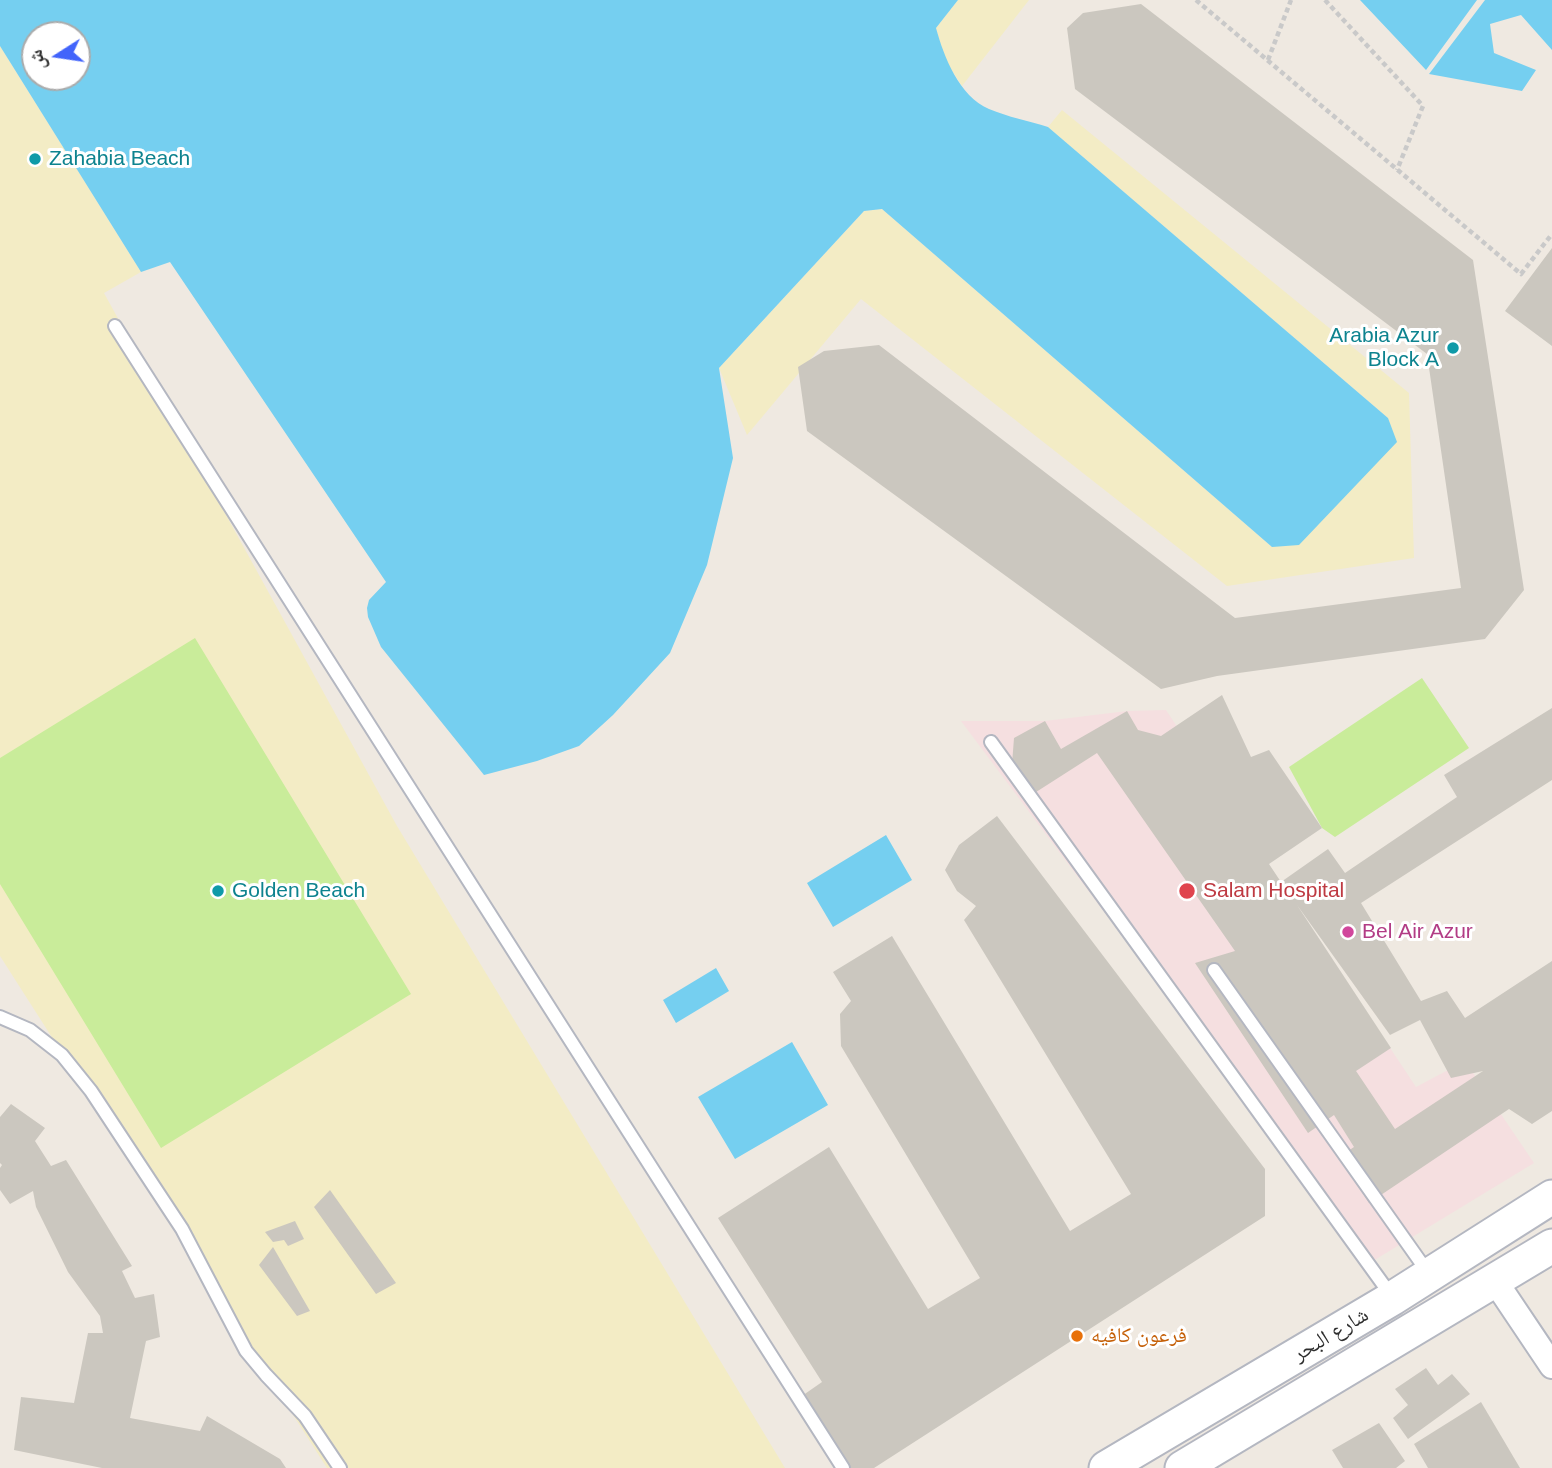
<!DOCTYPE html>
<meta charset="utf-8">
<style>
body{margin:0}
#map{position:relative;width:1552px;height:1468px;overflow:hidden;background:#efe9e1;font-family:Helvetica,"Noto Naskh Arabic",sans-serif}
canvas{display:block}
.north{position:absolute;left:21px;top:21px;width:70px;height:70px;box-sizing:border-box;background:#fff;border:2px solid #ababab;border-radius:50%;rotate:258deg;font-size:19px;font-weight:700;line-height:28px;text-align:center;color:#2e2e2e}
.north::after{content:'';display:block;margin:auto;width:24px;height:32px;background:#4264fb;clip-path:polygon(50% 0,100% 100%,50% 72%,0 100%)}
</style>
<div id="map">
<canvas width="1552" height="1468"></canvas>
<div class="north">ش</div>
</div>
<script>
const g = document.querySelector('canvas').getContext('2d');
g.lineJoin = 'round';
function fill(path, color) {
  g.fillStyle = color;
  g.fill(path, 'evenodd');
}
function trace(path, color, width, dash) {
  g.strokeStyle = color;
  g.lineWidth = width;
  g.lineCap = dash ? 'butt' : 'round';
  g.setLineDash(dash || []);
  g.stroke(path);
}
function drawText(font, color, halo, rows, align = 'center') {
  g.font = font + ' Helvetica,"Noto Naskh Arabic",sans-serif';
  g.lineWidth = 6;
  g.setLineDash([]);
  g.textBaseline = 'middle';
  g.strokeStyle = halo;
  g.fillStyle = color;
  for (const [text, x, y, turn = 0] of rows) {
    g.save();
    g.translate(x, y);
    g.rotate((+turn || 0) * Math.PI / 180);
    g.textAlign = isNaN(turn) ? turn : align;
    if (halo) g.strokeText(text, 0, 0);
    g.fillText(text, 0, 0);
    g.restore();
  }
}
fill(new Path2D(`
 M1166 710 1416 1087 1465 1061 1534 1163 1368 1264 961 721H1045L1127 711Z`), '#f5dfe0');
fill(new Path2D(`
 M958 0H1029L962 86 944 58 936 28Z
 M0 46 141 272 104 293 397 826 785 1468H327L0 956Z
 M1062 110 1409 393 1414 558 1227 586 861 299 747 435 719 368 864 211 882 209 1272 547 1388 418 1048 127Z`), '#f3ecc5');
fill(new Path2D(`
 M195 638 411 994 161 1148 0 884V758Z
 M1422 678 1469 748 1335 837 1322 828 1289 767Z`), '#c9ec9a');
fill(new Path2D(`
 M0 0H958L936 28C944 57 959 96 989 109 1008 117 1029 121 1048 127L1388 418 1397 442 1299 545 1272 547 882 209 864 211 719 368 733 458 707 565 670 653 613 715 579 746 537 761 484 775 381 647 368 617 367 608 369 600 386 582 170 262 141 272 0 46ZM35 35H77V77H35Z
 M1360 0H1477L1426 70Z
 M1485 0H1552V50L1521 15 1490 24 1494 53 1536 70 1522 91 1429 74Z
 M886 835 912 880 833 927 807 883Z
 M716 968 729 991 676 1023 663 1000Z
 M792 1042 828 1105 735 1159 698 1097Z`), '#75cff0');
fill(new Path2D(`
 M1141 4 1473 260 1524 590 1485 639 1217 676 1161 689 807 431 798 367 824 351 879 345 1235 618 1461 588 1427 354 1075 89 1067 28 1083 13Z
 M1552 248V346L1505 311Z
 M1222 695 1251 757 1269 750 1322 828 1269 864 1281 882 1328 849 1345 873 1457 797 1444 775 1552 708V780L1361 903 1421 1001 1447 991 1465 1018 1552 961V1111L1532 1124 1509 1109 1369 1203 1339 1157 1354 1147 1334 1115 1308 1133 1195 963 1235 951 1097 753 1033 794 1012 764 1014 738 1045 721 1061 749 1127 711 1138 730 1161 736ZM1297 905 1390 1035 1420 1020 1451 1078 1483 1071 1395 1129 1356 1071 1391 1048Z
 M997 816 1265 1169V1216L874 1468H843L799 1398 822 1382 718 1218 829 1147 928 1309 980 1278 841 1046 840 1014 851 1001 833 972 892 936 1070 1231 1131 1194 964 920 976 906 957 891 945 870 959 845Z
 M11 1104 45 1128 35 1141 51 1166 66 1160 132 1266 122 1271 135 1298 154 1294 160 1337 146 1341 130 1418 200 1431 207 1416 280 1459 286 1468H102L14 1450 21 1397 74 1403 88 1333H103L100 1316 68 1272 36 1207 33 1191 10 1204 0 1190V1168L2 1165 0 1163V1117Z
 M330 1190 396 1283 376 1294 314 1207Z
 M295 1221 304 1239 288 1246 284 1240 273 1242 265 1232Z
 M273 1247 310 1311 297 1316 259 1265Z
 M1426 1368 1438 1385 1452 1374 1470 1394 1408 1439 1393 1418 1408 1405 1395 1389Z
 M1481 1402 1520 1468H1428L1414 1444Z
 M1379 1423 1405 1461 1396 1468H1343L1332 1450Z`), '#cbc7bf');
const lane = new Path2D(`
 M115 326 843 1468
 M991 742 1393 1298
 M1214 970 1429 1274
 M0 1017 30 1030 62 1055 91 1091 182 1229 246 1351 266 1375 305 1416 340 1468`);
const street = new Path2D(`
 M1495 1281 1552 1366`);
const secondary = new Path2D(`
 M1106 1468 1393 1298 1552 1197
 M1182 1468 1552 1246`);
trace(lane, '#b4b7c1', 16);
trace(street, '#b4b7c1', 28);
trace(secondary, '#b4b7c1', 37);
trace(new Path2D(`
 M1196 0 1521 274 1552 234
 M1325 0 1423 106 1397 170
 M1268 60 1291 0`), '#c9c9c9', 4.5, [5, 3.5]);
trace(lane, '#fff', 12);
trace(street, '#fff', 24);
trace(secondary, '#fff', 33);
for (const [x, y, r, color] of [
 [35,159,7,"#0f9aa8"],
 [1453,348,7,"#0f9aa8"],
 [218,891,7,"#0f9aa8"],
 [1187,891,9,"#e0444e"],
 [1348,932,7,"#d1479c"],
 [1077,1336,7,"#e8710a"]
]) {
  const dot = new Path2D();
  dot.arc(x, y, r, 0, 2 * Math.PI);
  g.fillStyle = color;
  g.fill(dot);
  trace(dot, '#fff', 2.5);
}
drawText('21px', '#0d838f', '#fff', [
 ["Zahabia Beach",49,159],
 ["Arabia Azur",1439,336,"right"],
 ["Block A",1439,360,"right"],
 ["Golden Beach",232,891]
], 'left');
drawText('21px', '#be3a42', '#fff', [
 ["Salam Hospital",1203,891]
], 'left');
drawText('21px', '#b23c85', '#fff', [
 ["Bel Air Azur",1362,932]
], 'left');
drawText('21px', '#2e2e2e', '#fff', [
 ["شارع البحر",1331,1335,-31]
]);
drawText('21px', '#c56008', '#fff', [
 ["فرعون كافيه",1091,1336]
], 'left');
</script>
